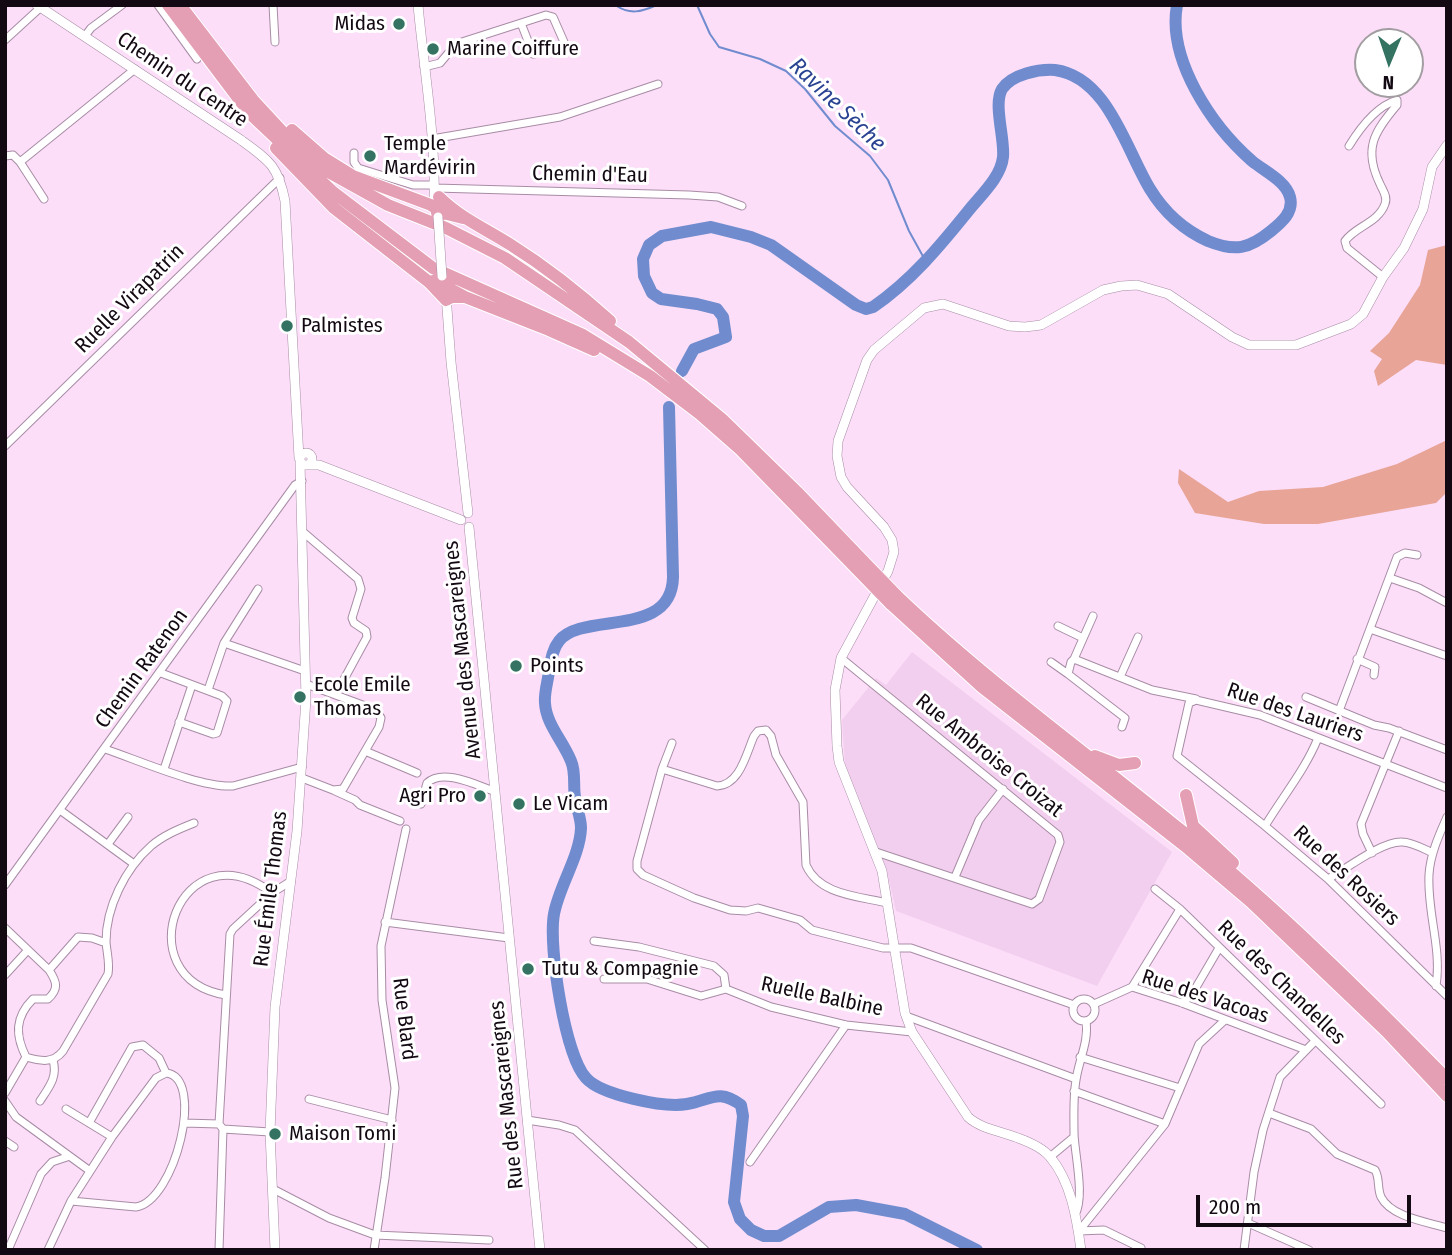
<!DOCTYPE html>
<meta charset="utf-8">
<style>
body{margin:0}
#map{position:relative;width:1452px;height:1255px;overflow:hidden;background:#fcdef9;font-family:"Fira Sans Condensed",sans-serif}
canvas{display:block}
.frame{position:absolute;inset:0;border:7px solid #130912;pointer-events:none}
.north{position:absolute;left:1354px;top:28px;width:70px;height:70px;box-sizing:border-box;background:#fff;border:2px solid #a19da0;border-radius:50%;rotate:182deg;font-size:19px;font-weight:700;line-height:28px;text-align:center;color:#130912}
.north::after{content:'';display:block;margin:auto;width:24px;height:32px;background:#347361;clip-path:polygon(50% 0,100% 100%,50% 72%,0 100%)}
.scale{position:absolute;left:1196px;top:1195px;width:215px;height:32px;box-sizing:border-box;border:4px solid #130912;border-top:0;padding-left:9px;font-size:21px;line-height:24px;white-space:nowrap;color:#130912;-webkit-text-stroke:5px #fff;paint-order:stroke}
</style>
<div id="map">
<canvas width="1452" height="1255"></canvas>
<div class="frame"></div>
<div class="north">N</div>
<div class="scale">200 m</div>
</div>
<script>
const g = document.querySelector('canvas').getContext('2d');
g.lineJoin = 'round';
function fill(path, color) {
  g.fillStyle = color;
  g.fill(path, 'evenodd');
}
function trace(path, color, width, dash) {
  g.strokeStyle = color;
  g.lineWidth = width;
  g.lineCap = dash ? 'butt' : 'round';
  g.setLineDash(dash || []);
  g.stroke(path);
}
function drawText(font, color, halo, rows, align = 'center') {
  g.font = font + ' "Fira Sans Condensed",sans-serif';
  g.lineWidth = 6;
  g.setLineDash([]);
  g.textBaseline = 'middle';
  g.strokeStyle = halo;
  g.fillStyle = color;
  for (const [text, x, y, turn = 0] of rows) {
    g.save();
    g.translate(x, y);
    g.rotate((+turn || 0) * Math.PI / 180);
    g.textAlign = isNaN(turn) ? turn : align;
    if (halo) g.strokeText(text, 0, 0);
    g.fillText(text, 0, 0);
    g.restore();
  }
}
fill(new Path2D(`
 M912 652 1172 852 1097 986 896 911 887 871 845 765 842 720 876 678 886 685Z`), '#f2cfee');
fill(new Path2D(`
 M1447 245V365L1416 360 1378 386 1374 371 1382 359 1370 351 1389 333 1420 285 1428 250Z
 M1447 440V492L1436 503 1318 524H1264L1195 513 1178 483 1179 469 1228 502 1259 491 1323 487 1397 464Z`), '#e8a496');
trace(new Path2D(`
 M615 5C630 15 641 12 657 5
 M697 5 710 34 719 47 760 59 786 71 805 89 835 126 870 156 888 180 909 231 925 260`), '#718cce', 2);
trace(new Path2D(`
 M682 371 694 349 726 337 723 317 717 309 697 304 661 299 652 293 644 276 643 259 649 245 662 236 711 227 751 237 771 245 856 305 866 309 873 307C911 281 940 246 969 210 981 195 1001 177 1003 157 1005 139 993 104 1002 89 1012 74 1039 69 1055 70 1108 77 1126 150 1150 189 1164 212 1184 230 1208 241 1235 252 1249 249 1271 231 1282 222 1294 212 1290 197 1286 181 1264 171 1252 161 1212 126 1167 60 1177 5
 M669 407 673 577C672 639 583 611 559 641 552 650 551 661 549 671 548 681 544 693 545 703 546 724 563 741 571 761 576 772 573 785 575 797 576 808 581 817 581 828 580 856 559 886 554 914 548 946 565 1056 586 1078 601 1095 664 1108 687 1104 711 1100 718 1088 741 1105L743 1116 734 1202 740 1219 751 1230 764 1236H779L829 1207 856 1205 905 1214 977 1250`), '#718cce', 12);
const minor = new Path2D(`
 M158 5 197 59
 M273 5 275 42
 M85 36 91 28 122 5
 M5 40 40 8
 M424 67 440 63 456 44 465 41 546 15 553 17 564 42 562 48 533 54 521 23
 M432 139 560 117 658 84
 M1349 146C1360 128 1377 106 1397 100V105C1374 132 1363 149 1380 184 1383 191 1388 197 1385 204 1378 223 1356 226 1345 241L1347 248 1383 277
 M354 153V162L358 168 413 185H435
 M5 156 13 155 20 162 135 69
 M20 162 44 199
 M435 188 689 195 718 197 742 206
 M5 446 280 178
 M303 532 358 579 361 589 352 618 354 623 366 631 367 637 336 694
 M1390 578 1419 588 1447 603
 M1058 626 1083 638
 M1370 629 1447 656
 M224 643 305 671
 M841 658 1058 835 1060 842 1039 899 1032 904 876 852
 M1074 659 1093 616
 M1357 659 1375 667 1374 675
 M1051 662 1068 674
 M161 673 222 696 227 701 217 733 213 734 179 722
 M1120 677 1138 637
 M208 690 224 643 258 589
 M1306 697 1374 725 1389 728 1447 750
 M1339 711 1397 557 1405 553 1417 555
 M1122 727 1125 718 1068 674 1071 662 1074 659 1152 690 1196 699
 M672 743 662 769 637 861V869L643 875 694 898 730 910 746 911 758 908 800 920 812 930 883 948H911L1074 1005
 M105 749C138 760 201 788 233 786L302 767
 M365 751 417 773
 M164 769 192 685
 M662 769 717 786C740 785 746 754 754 736L758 731 766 730 771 736 776 755 803 802 806 865C819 895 858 896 887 903
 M302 778 333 790 343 789 379 727 381 718 376 710 306 684
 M1447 788 1260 715 1196 700 1189 703 1177 756 1265 826 1328 879 1447 996
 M335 791 355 800 360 805 400 821
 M421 804 427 783C443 768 476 785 494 791
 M60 810 134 864
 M1265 826C1283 796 1305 770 1318 738
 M108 844 128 817
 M1372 853 1363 834 1361 824 1399 731
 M955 877 979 820 1003 789
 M1328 879C1346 869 1382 841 1402 842 1412 842 1424 849 1433 853
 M5 885 295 485 302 481
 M1155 889 1180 909 1381 1104
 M385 922 509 938
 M5 928 49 970
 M594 941 639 947 714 966 724 975 726 989
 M5 975 27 951
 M604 979H647L701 996 726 989 771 1007 846 1025 912 1032
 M1436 986C1442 948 1427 913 1429 875 1430 855 1439 835 1447 817
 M1132 987 1180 909
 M226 995C123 978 181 824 272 893
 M1073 1010a11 11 0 1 1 22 0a11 11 0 1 1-22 0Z
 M1182 1003 1191 996 1219 948
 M1094 1004 1132 987 1182 1003 1306 1050
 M906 1016 1076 1079
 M26 1057C40 1061 53 1064 63 1051L108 974C110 963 107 954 106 942 106 907 125 869 151 846 164 835 179 829 194 823
 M1080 1057 1180 1088
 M1074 1091 1165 1124
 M5 1093 26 1057C15 1035 15 1017 33 999H48C59 989 57 982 49 970L78 937 92 938 106 943
 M309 1099 392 1120
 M5 1101 16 1117 90 1171
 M40 1101C49 1087 58 1077 53 1060
 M66 1109 112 1137
 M1269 1113 1311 1129 1337 1154 1375 1170C1380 1178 1377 1188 1381 1197 1391 1217 1427 1222 1447 1228
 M527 1120 559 1125 575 1130 705 1250
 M89 1123 132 1047 143 1045 159 1058 166 1073
 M184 1123 219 1124 223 1129 270 1132
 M219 1124 230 934 233 929 272 893 291 881
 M5 1141 14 1147
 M1050 1157 1074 1137
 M750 1162 846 1025
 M273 1189 329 1218 375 1235 489 1240
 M1075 1215C1085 1196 1075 1156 1074 1134 1074 1116 1073 1097 1076 1080 1079 1059 1089 1042 1086 1021
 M1248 1223 1309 1250
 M1079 1231 1165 1124 1199 1044 1225 1020
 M1079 1231 1104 1230 1141 1248
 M8 1250 41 1174 52 1162 67 1157
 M48 1250 71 1201 112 1137 156 1078 166 1073C206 1077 175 1201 136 1207L71 1201
 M219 1250 223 1129
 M374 1250 385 1178 395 1088 382 1000 381 946 406 829
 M1244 1250 1254 1172 1263 1130 1280 1077 1315 1041`);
const tertiary = new Path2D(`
 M37 5 241 140C270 161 278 166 285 201L299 458
 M418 5C424 70 436 137 434 202
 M446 295 451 362 468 513
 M300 459a6 6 0 1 1 12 0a6 6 0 1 1-12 0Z
 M309 465H319L461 520
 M469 527 540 1250
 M275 1250 270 1132 275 1007 297 831 306 699 300 462
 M1081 1250C1077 1220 1071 1181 1050 1157 1043 1148 1029 1142 1018 1138 1001 1131 981 1129 968 1117L912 1032 905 1013 882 871 839 762 837 746 835 690 841 658 888 571 894 552 892 540 884 527 847 487 841 477 837 456 838 441 867 360 874 350 924 308 943 304 1009 326 1025 327 1041 325 1103 290 1121 286 1137 285 1168 294 1232 337 1249 345H1296L1351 324 1363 314 1383 277 1404 248 1423 209 1432 167 1447 145`);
const trunk = new Path2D(`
 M168 5 250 114
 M180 5 253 100 290 140 325 170 388 205 446 228 505 258 629 342 722 419 797 492 864 562
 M246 110 333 192 433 268 583 335 650 376 700 414 741 450 857 569
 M292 130 324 158 353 176 431 205 436 208 438 217 443 213 463 218
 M276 148 334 208 429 282 446 300 452 297H465
 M439 197C460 218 486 229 511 245 546 267 579 293 610 321
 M433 281 442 280 452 290 465 297 549 330 594 350
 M896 595C986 681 1087 753 1183 832 1277 908 1363 993 1447 1079
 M890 603 982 687 1185 846 1251 902 1387 1032 1447 1096
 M1095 756 1119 765 1135 763
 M1186 795 1193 826 1233 863`);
trace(minor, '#a88ca5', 9);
trace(tertiary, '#a88ca5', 10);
trace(trunk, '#fff', 14);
trace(minor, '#fff', 7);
trace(tertiary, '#fff', 9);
trace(trunk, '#e49fb4', 12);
const tertiaryBridge = new Path2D(`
 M438 217 442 276`);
const trunkBridge = new Path2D(`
 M864 562 896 595
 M857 569 890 603`);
trace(tertiaryBridge, '#a88ca5', 10, []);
trace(trunkBridge, '#fff', 14, []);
trace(tertiaryBridge, '#fff', 9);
trace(trunkBridge, '#e49fb4', 12);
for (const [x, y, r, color] of [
 [399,24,7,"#347361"],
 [433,49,7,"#347361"],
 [370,156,7,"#347361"],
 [287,326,7,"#347361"],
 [516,666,7,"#347361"],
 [300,697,7,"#347361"],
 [480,796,7,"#347361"],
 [519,804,7,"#347361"],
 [528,969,7,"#347361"],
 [275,1134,7,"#347361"]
]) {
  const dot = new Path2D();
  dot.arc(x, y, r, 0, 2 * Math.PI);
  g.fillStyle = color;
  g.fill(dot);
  trace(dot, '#fff', 2.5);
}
drawText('21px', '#130912', '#fff', [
 ["Midas",385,24,"right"],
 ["Marine Coiffure",447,49],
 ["Temple",384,144],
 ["Mardévirin",384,168],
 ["Palmistes",301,326],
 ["Points",530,666],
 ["Ecole Emile",314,685],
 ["Thomas",314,709],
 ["Agri Pro",466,796,"right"],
 ["Le Vicam",533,804],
 ["Tutu & Compagnie",542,969],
 ["Maison Tomi",289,1134]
], 'left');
drawText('21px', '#130912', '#fff', [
 ["Chemin du Centre",182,80,34],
 ["Chemin d'Eau",590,175,1],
 ["Ruelle Virapatrin",130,299,-45],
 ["Avenue des Mascareignes",463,650,-96],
 ["Chemin Ratenon",142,669,-54],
 ["Rue des Lauriers",1295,713,19],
 ["Rue Ambroise Croizat",989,756,39],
 ["Rue des Rosiers",1346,876,43],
 ["Rue Émile Thomas",271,889,-83],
 ["Rue des Chandelles",1281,983,44],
 ["Ruelle Balbine",822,997,12],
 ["Rue des Vacoas",1205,997,18],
 ["Rue Blard",404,1019,83],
 ["Rue des Mascareignes",507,1095,-96]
]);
drawText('italic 23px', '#294392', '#fff', [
 ["Ravine Sèche",837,105,44]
]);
</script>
